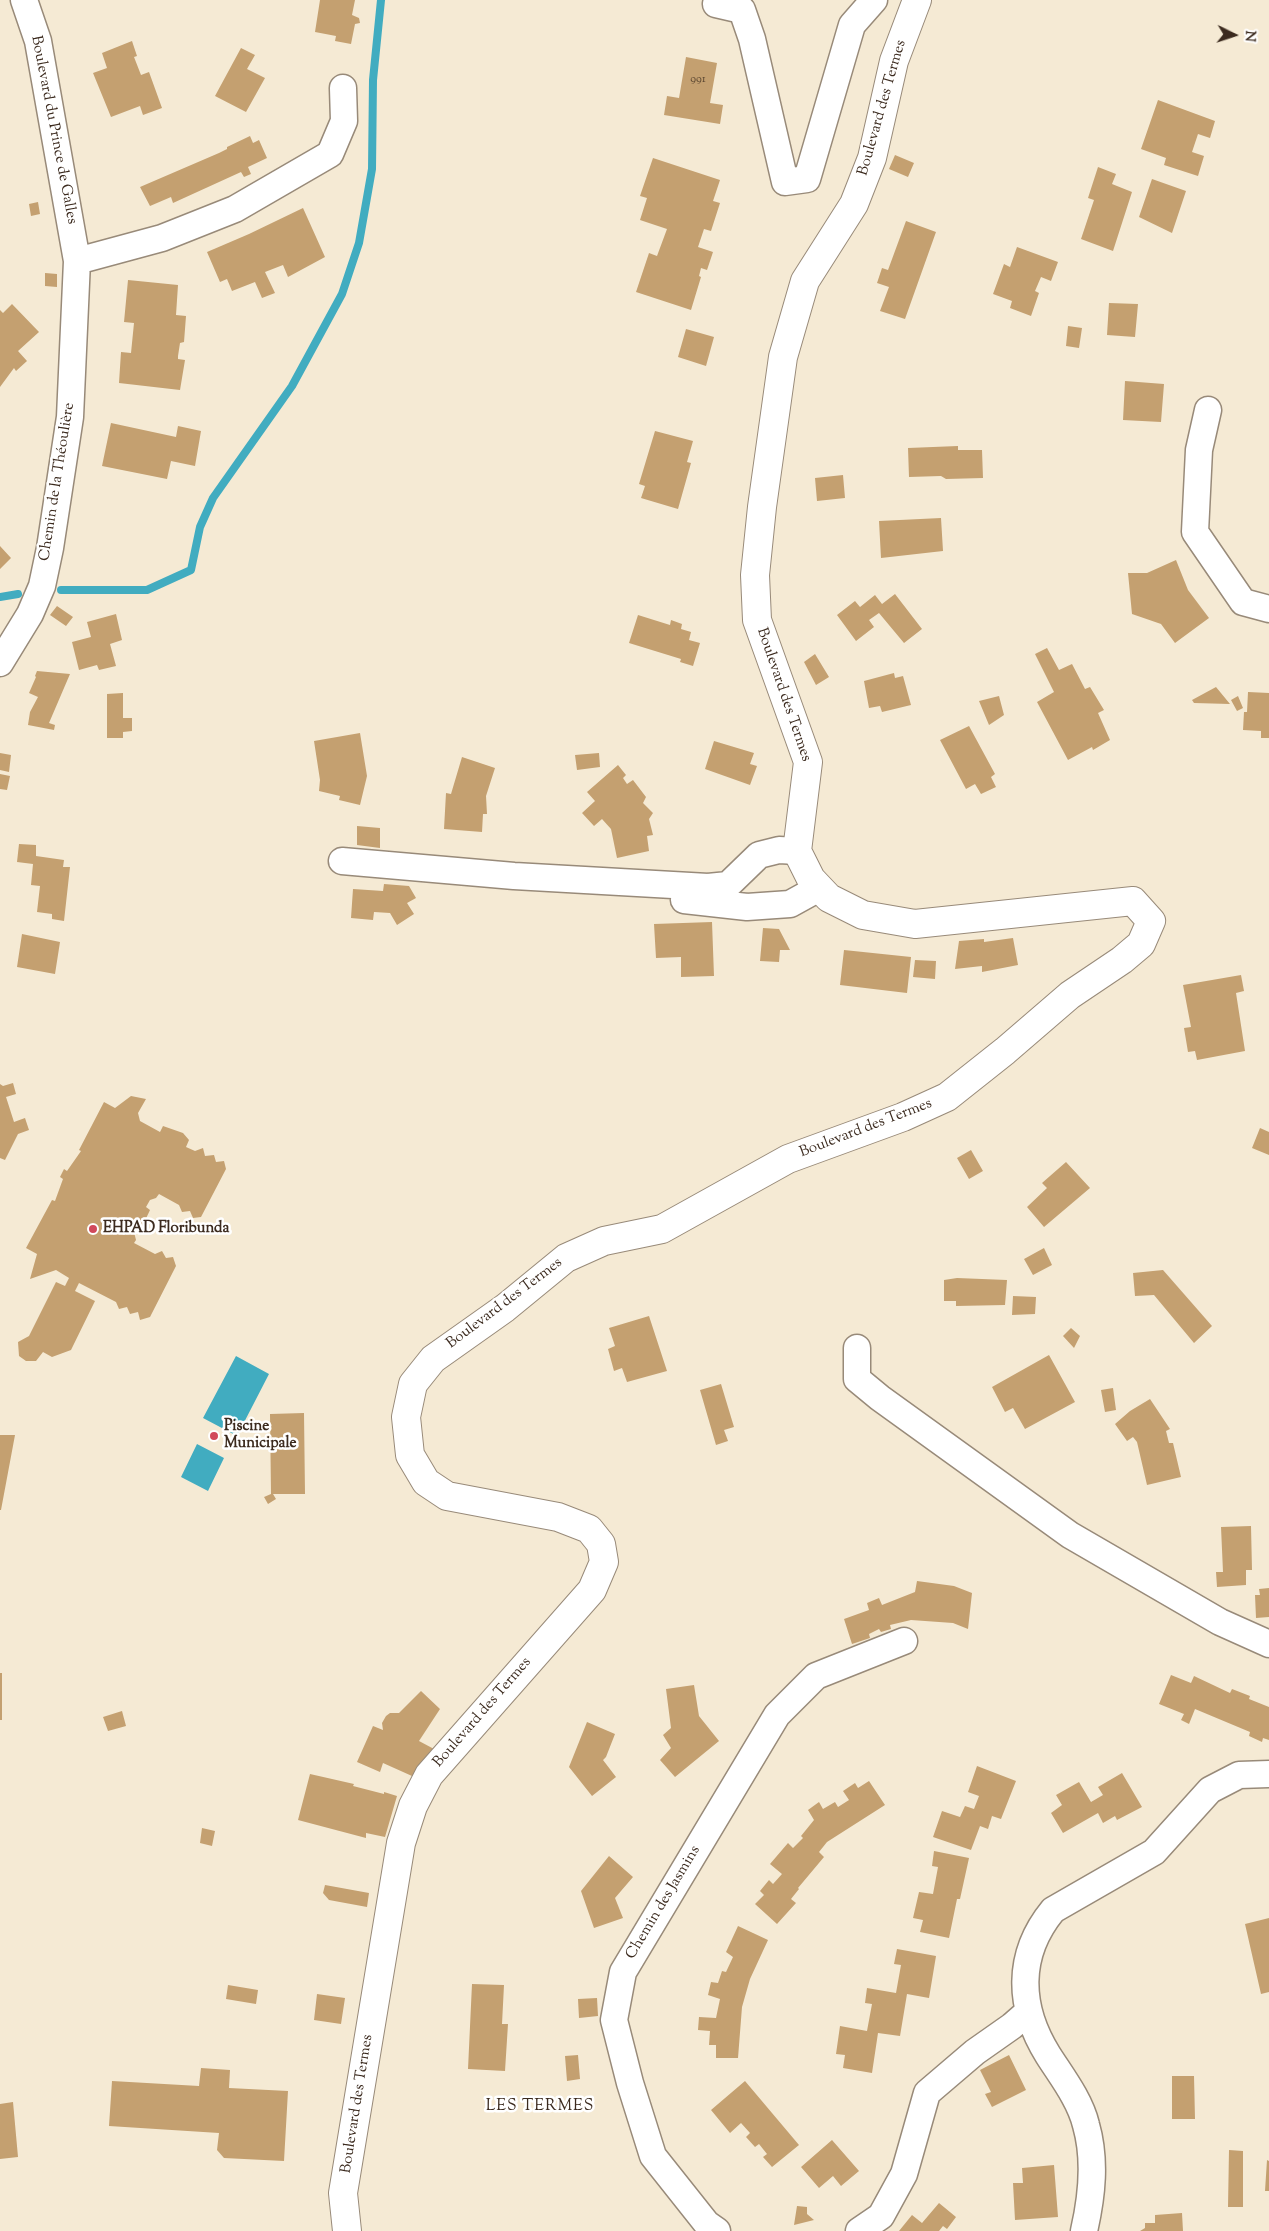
<!DOCTYPE html>
<meta charset="utf-8">
<style>
body{margin:0}
#map{position:relative;width:1269px;height:2231px;overflow:hidden;background:#f5ead4;font-family:"Sorts Mill Goudy",serif}
canvas{display:block}
.north{position:absolute;left:1209px;top:10px;width:50px;height:50px;-webkit-text-stroke:4px #fff;paint-order:stroke;rotate:94deg;font-size:14px;font-weight:700;line-height:20px;text-align:center;color:#3b2a1e}
.north::after{content:'';display:block;margin:auto;width:18px;height:22px;background:#3b2a1e;clip-path:polygon(50% 0,100% 100%,50% 72%,0 100%)}
</style>
<div id="map">
<canvas width="1269" height="2231"></canvas>
<div class="north">N</div>
</div>
<script>
const g = document.querySelector('canvas').getContext('2d');
g.lineJoin = 'round';
function fill(path, color) {
  g.fillStyle = color;
  g.fill(path, 'evenodd');
}
function trace(path, color, width, dash) {
  g.strokeStyle = color;
  g.lineWidth = width;
  g.lineCap = dash ? 'butt' : 'round';
  g.setLineDash(dash || []);
  g.stroke(path);
}
function drawText(font, color, halo, rows, align = 'center') {
  g.font = font + ' "Sorts Mill Goudy",serif';
  g.lineWidth = 5;
  g.setLineDash([]);
  g.textBaseline = 'middle';
  g.strokeStyle = halo;
  g.fillStyle = color;
  for (const [text, x, y, turn = 0] of rows) {
    g.save();
    g.translate(x, y);
    g.rotate((+turn || 0) * Math.PI / 180);
    g.textAlign = isNaN(turn) ? turn : align;
    if (halo) g.strokeText(text, 0, 0);
    g.fillText(text, 0, 0);
    g.restore();
  }
}
fill(new Path2D(`
 M236 1356 269 1374 237 1436 203 1418Z
 M197 1444 224 1458 208 1491 181 1477Z`), '#41acc0');
trace(new Path2D(`
 M61 590H147L191 570 200 527 213 498 292 386 342 294 359 243 372 169 373 80 381 0
 M0 597 18 594`), '#41acc0', 8);
fill(new Path2D(`
 M320 0H355L352 15 359 18 360 23 355 24 351 44 335 41 336 36 315 32Z
 M132 41 137 56 134 57 141 75 149 72 162 108 143 115 140 106 111 117 93 73 107 68 102 53Z
 M241 48 255 55 247 69 265 78 246 112 215 96Z
 M686 57 717 63 710 103 723 105 720 124 664 115 667 96 679 98Z
 M1158 100 1215 121 1210 138 1198 134 1192 152 1204 156 1198 176 1164 165 1166 158 1141 149Z
 M250 136 253 143 259 140 267 158 248 167 251 174 244 177 241 172 173 203 171 197 150 206 140 187 219 153 227 149V147Z
 M895 155 914 163 908 177 889 169Z
 M653 158 720 180 713 201 720 203 711 231 704 229 698 247 713 252 707 270 701 268 699 276 701 277 691 310 636 292 649 253 657 256 667 229 640 220 647 198 640 196Z
 M1098 167 1116 174 1112 184 1132 192 1113 251 1081 239 1094 200 1088 198Z
 M1152 179 1186 191 1172 233 1139 217Z
 M38 202 40 214 31 216 29 204Z
 M303 208 325 257 288 277 283 265 265 272 275 293 262 298 255 282 232 291 227 279 220 282 207 252 249 234Z
 M906 221 936 232 905 319 880 311 889 287 877 283 882 268 888 270Z
 M1017 247 1058 262 1051 281 1041 277 1035 291 1039 293 1031 316 1010 308 1012 301 993 294 1004 264 1010 267Z
 M45 273 57 274V287L45 286Z
 M128 280 178 285 176 315 186 316 184 342 180 343 178 356V359L185 360 180 390 119 383 121 352 131 353 134 323 124 322Z
 M1109 303 1138 304 1135 337 1107 335Z
 M12 304 39 332 18 351 27 361 16 371 14 368 0 387V310L3 313Z
 M1068 326 1082 328 1079 348 1066 346Z
 M686 329 714 337 706 366 678 357Z
 M1125 381 1164 384 1161 422 1123 420Z
 M111 423 176 437 178 426 201 431 195 466 171 461 167 479 102 466Z
 M655 431 693 441 687 462 691 463 678 509 641 498 645 486 639 484Z
 M958 446V450H982L983 478 946 479 941 476 909 477 908 448Z
 M843 475 845 498 817 501 815 478Z
 M941 518 943 551 881 558 879 521Z
 M0 546 11 558 0 569Z
 M1176 560 1188 590 1209 618 1175 643 1161 624 1132 614 1128 573H1147Z
 M895 594 922 629 904 643 879 613 869 620 874 627 856 641 837 615 855 601 860 607 875 595 882 604Z
 M57 606 73 617 66 626 50 615Z
 M116 614 122 640 110 644 116 666 99 670 97 665 79 670 72 642 91 637 87 622Z
 M638 615 670 625 671 620 682 624 681 629 691 632 689 640 700 643 693 666 680 662 681 659 629 643Z
 M1047 648 1059 670 1072 664 1085 689 1090 687 1104 710 1098 713 1110 740 1093 750 1092 747 1068 760 1037 702 1054 692 1035 654Z
 M815 654 829 677 816 685 804 662Z
 M37 671 70 674 49 723 55 725 54 730 28 725 30 712 38 697 29 693 36 677 35 676Z
 M894 673 895 678 903 676 911 705 882 712 880 706 869 708 864 681Z
 M1216 687 1230 704 1194 703 1192 700Z
 M1248 692 1269 693V738H1261V731L1243 730 1244 712H1247Z
 M123 693V718H132V731L123 732V738H107V694Z
 M999 696 1004 715 989 725 979 701Z
 M1238 696 1243 708 1237 711 1231 700Z
 M969 726 995 774 991 777 996 787 981 794 975 784 966 789 940 740Z
 M360 733 367 776 360 805 339 800 340 796 319 791 320 780 314 741Z
 M714 741 754 753 750 764 757 766 750 785 705 769Z
 M0 753 11 755 9 772 0 770Z
 M599 753 600 767 577 770 575 755Z
 M462 757 495 768 486 796 487 814H483L482 832 444 829 446 793 451 794Z
 M618 765 626 775 623 778 627 784 633 780 646 797 643 803 653 813 649 819 653 835 647 836 649 851 617 858 611 829 602 819 594 826 582 813 595 801 587 792Z
 M0 774 10 776 7 790 0 789Z
 M357 826 380 828V848L357 845Z
 M19 844 36 845V856L64 860 63 867H70L64 921 52 919V914L37 912 40 886 31 885 33 864 17 862Z
 M384 884 409 886 416 898 407 903 414 914 397 925 390 913 374 912 373 920 351 918 353 889 383 891Z
 M712 922 714 976 681 977V957L656 958 654 924Z
 M763 928 779 929 790 950H780L779 962 760 961Z
 M22 934 60 942 55 974 17 967Z
 M1013 938 1018 965 982 972V966L955 969 959 941 984 939V942Z
 M844 950 911 957 907 993 840 985Z
 M915 960 936 961 935 979 913 977Z
 M1241 975 1244 991 1236 993 1245 1051 1197 1060 1195 1051 1188 1052 1184 1028 1191 1027 1183 985Z
 M13 1083 16 1094 6 1097 14 1122 25 1118 29 1130 18 1134 5 1160 0 1158V1084L3 1086Z
 M131 1096 146 1099 138 1113 140 1121 160 1132 163 1126 183 1133 189 1140 186 1147 195 1151 203 1148 205 1156 214 1155 216 1162 224 1161 226 1169 201 1217 193 1218 190 1211 182 1212 179 1205 159 1194 156 1198 150 1200 146 1207 150 1210 142 1227 138 1224 134 1232 136 1240 134 1243 155 1254 162 1251 166 1258 173 1257 176 1266 150 1317 140 1320 138 1312 130 1314 127 1307 119 1309 116 1302 79 1283 75 1291 95 1301 71 1350 52 1357 43 1352 36 1361H26L19 1356 18 1342 29 1336 56 1282 65 1286 69 1278 56 1270 30 1279 37 1254 26 1248 52 1200 55 1201 63 1179 60 1177 64 1169 67 1171 81 1151 79 1150 104 1102 115 1108Z
 M1260 1128 1269 1132V1155L1252 1148Z
 M971 1150 983 1171 969 1179 957 1158Z
 M1066 1162 1090 1188 1044 1227 1027 1207 1047 1188 1042 1183Z
 M1044 1248 1052 1265 1033 1275 1024 1259Z
 M1163 1270 1212 1326 1194 1343 1154 1295 1135 1296 1133 1273Z
 M957 1278 1007 1280 1005 1305 956 1306V1301H944V1280Z
 M1013 1296 1036 1297 1035 1314 1012 1315Z
 M649 1316 667 1371 627 1382 622 1368 614 1371 608 1349 615 1346 609 1328Z
 M1071 1328 1080 1336 1074 1348 1063 1336Z
 M1049 1355 1075 1402 1025 1429 1013 1408 1005 1412 992 1387Z
 M721 1384 734 1427 724 1430 728 1441 716 1445 700 1390Z
 M1113 1388 1116 1410 1105 1412 1101 1390Z
 M1150 1399 1170 1429 1166 1431 1169 1443H1173L1181 1477 1147 1485 1137 1442 1133 1437 1127 1441 1115 1424 1130 1411Z
 M304 1413 305 1494H273L276 1499 268 1504 264 1497 271 1494 270 1414Z
 M0 1435H15L1 1510H0Z
 M1251 1526 1252 1570H1246V1585L1217 1587 1216 1572H1223L1221 1527Z
 M917 1581 954 1586 972 1593 968 1629 953 1623 911 1620 890 1625 891 1629 881 1632 879 1629 869 1634 870 1638 852 1644 844 1619 869 1610 867 1603 879 1598 882 1605 915 1592Z
 M1269 1588V1617L1256 1618 1255 1595H1260L1259 1589Z
 M0 1673H2V1720H0Z
 M1171 1675 1191 1683 1194 1676 1230 1693 1232 1689 1250 1696 1249 1699 1269 1707V1740L1263 1738 1262 1742 1249 1736 1250 1732 1195 1709 1189 1724 1181 1720 1184 1714 1159 1704Z
 M694 1685 699 1716 719 1741 675 1777 660 1760 671 1748 663 1735 671 1728 666 1689Z
 M421 1691 440 1709 419 1741 434 1749 412 1776 383 1763 380 1772 357 1762 373 1726 383 1730 382 1723 386 1716 390 1713H399Z
 M122 1711 126 1726 108 1731 103 1717Z
 M587 1722 615 1734 606 1757 603 1760 616 1777 592 1796 569 1767Z
 M977 1766 1016 1781 1001 1819 992 1816 988 1829 980 1826 971 1850 933 1837 942 1811 960 1817 965 1806 974 1809 979 1796 968 1792Z
 M1122 1773 1142 1807 1117 1820 1115 1816 1103 1823 1098 1813 1063 1833 1051 1813 1062 1805 1056 1795 1079 1782 1091 1802 1103 1795 1098 1787Z
 M310 1774 354 1784 353 1786 384 1794V1792L397 1796 385 1837 366 1833V1838L298 1820Z
 M869 1781 885 1805 827 1842 819 1852 824 1857 798 1888 799 1889 791 1899 796 1903 777 1924 755 1904 764 1895 760 1891 769 1880 773 1884 782 1874 770 1864 788 1843 793 1848 803 1838 801 1836 814 1820 808 1810 819 1802 823 1809 835 1802 838 1807 849 1800 843 1791 855 1783 858 1788Z
 M202 1828 215 1831 212 1846 200 1843Z
 M934 1851 969 1858 960 1899H957L949 1938 920 1932 923 1920 913 1918 919 1892 933 1894 938 1867 932 1866Z
 M609 1856 633 1877 615 1898 623 1918 594 1928 581 1891Z
 M325 1885 369 1893 367 1907 329 1900 323 1893Z
 M1269 1918V1992L1261 1994 1245 1924Z
 M738 1926 768 1940 750 1979 742 2007 738 2058H716V2045H709L710 2031 698 2030 699 2017 716 2018 720 1999 708 1995 711 1982 718 1983 722 1971 726 1972 733 1957 726 1952Z
 M897 1949 936 1956 929 1998 907 1994 900 2036 878 2033 872 2073 843 2068 845 2055 836 2054 840 2026 867 2031 872 2004 865 2003 867 1988 896 1993 901 1965 894 1964Z
 M472 1984 504 1985 502 2024H508L505 2071 468 2069Z
 M228 1985 258 1990 256 2004 226 1999Z
 M317 1994 345 1998 341 2024 314 2020Z
 M597 1998 598 2016 579 2018 578 1999Z
 M578 2055 580 2079 567 2081 565 2056Z
 M1009 2055 1026 2090 992 2107 985 2094 991 2092 980 2070Z
 M201 2068 230 2070 229 2088 288 2091 284 2161 224 2158 217 2150 219 2133 109 2126 112 2081 199 2086Z
 M1172 2076H1194L1195 2119H1172Z
 M745 2081 799 2145 772 2167 763 2157 767 2154 759 2144 755 2147 746 2137 750 2133 741 2123 730 2133 711 2110Z
 M13 2102 18 2157 0 2159V2104Z
 M832 2140 859 2171 841 2186 833 2176 819 2188 801 2167Z
 M1229 2150 1243 2151V2207H1228Z
 M1267 2160 1269 2161V2191H1265Z
 M1054 2165 1058 2217 1015 2220 1013 2183H1023L1022 2168Z
 M939 2203 956 2217 947 2229 943 2226 939 2231H899L912 2215 922 2223Z
 M797 2206 807 2207V2214L814 2220 794 2225Z
 M1182 2213 1183 2231H1140L1145 2228V2223H1155V2215Z`), '#c4a070');
const minor = new Path2D(`
 M716 4 742 10 752 39 785 182 807 179 852 25 874 0
 M77 261 162 238 235 209 330 154 344 121 343 88
 M1208 410 1199 450 1195 532 1243 602 1269 609
 M0 663 30 614 42 586 50 548 70 417 77 261 38 41 24 0
 M342 861 514 876 708 887 728 885 759 855 779 850 797 851
 M684 900 747 907 790 904 819 888
 M857 1348V1379L880 1398 1070 1535 1220 1622 1269 1644
 M717 2231 707 2224 653 2156 630 2083 614 2020 623 1972 777 1715 816 1676 904 1641
 M859 2231 881 2216 904 2174 927 2093 975 2052 1012 2026 1028 2012
 M1084 2231C1092 2196 1096 2160 1086 2125 1080 2100 1062 2077 1048 2055 1018 2007 1016 1955 1053 1910L1154 1852 1210 1790 1239 1775 1269 1774`);
const tertiary = new Path2D(`
 M347 2231 343 2193 401 1843 413 1806 429 1775 592 1590 604 1562 601 1544 589 1529 558 1517 447 1496 426 1482 410 1455 406 1417 413 1384 433 1359 505 1308 566 1258 604 1241 662 1229 788 1159 903 1117 947 1097 1005 1051 1070 995 1122 960 1141 944 1151 921 1133 901 915 924 863 915 829 898 811 879 797 851 808 762 757 620 755 575 762 507 783 357 805 281 854 204 872 158 894 61 917 0`);
trace(minor, '#988a79', 29);
trace(tertiary, '#988a79', 30);
trace(minor, '#fff', 26);
trace(tertiary, '#fff', 28);
for (const [x, y, r, color] of [
 [93,1229,5,"#d1495b"],
 [214,1436,5,"#d1495b"]
]) {
  const dot = new Path2D();
  dot.arc(x, y, r, 0, 2 * Math.PI);
  g.fillStyle = color;
  g.fill(dot);
  trace(dot, '#fff', 2);
}
drawText('12px', '#5d4832', null, [
 ["991",698,80]
]);
drawText('15px', '#3b2a1e', '#fff', [
 ["Boulevard des Termes",883,108,-74],
 ["Boulevard du Prince de Galles",53,130,79],
 ["Chemin de la Théoulière",58,482,-81],
 ["Boulevard des Termes",783,695,71],
 ["Boulevard des Termes",866,1129,-21],
 ["Boulevard des Termes",505,1304,-37],
 ["Boulevard des Termes",483,1713,-49],
 ["Chemin des Jasmins",664,1903,-59],
 ["Boulevard des Termes",358,2104,-81]
]);
drawText('bold 15px', '#3b2a1e', '#fff', [
 ["EHPAD Floribunda",103,1229],
 ["Piscine",224,1427],
 ["Municipale",224,1444]
], 'left');
g.letterSpacing = '1px';
drawText('16px', '#3b2a1e', '#fff', [
 ["LES TERMES",540,2107]
]);
g.letterSpacing = '0px';
</script>
